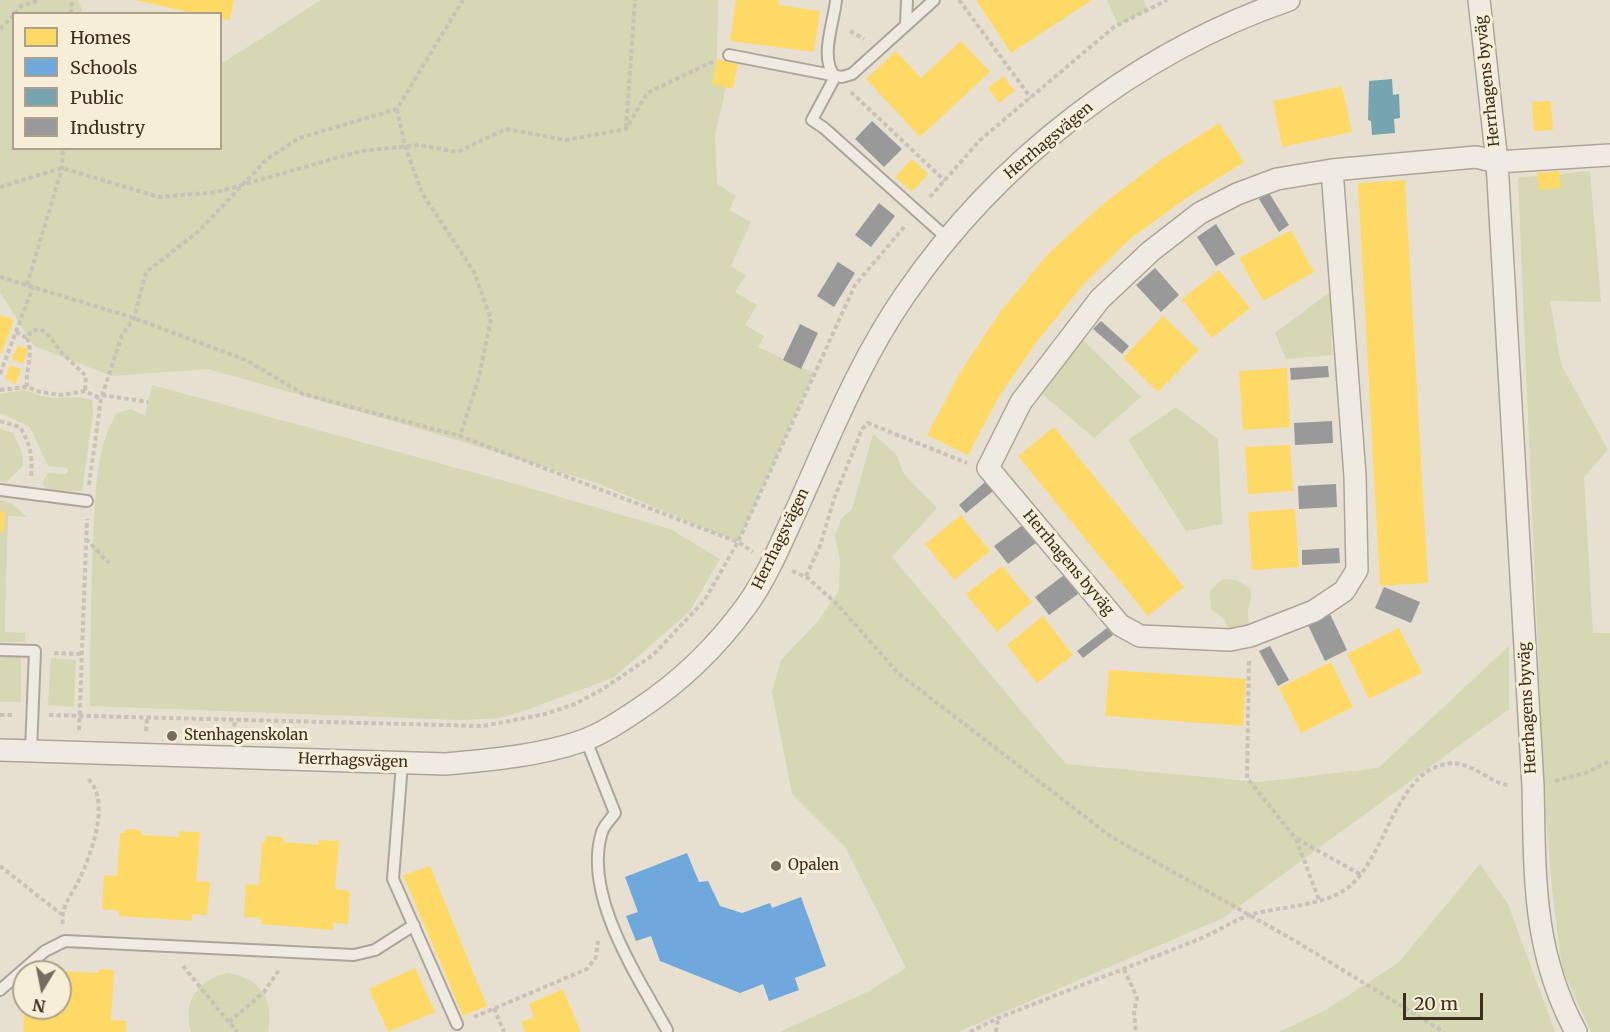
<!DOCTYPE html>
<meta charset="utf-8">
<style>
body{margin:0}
#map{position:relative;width:1610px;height:1032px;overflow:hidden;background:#e7e0d1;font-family:Merriweather,serif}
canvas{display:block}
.legend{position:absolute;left:12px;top:12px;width:210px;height:138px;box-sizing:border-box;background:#f7eed8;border:2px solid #ada18e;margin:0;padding:8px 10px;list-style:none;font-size:18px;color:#3d2e20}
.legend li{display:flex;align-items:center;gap:12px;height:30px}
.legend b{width:30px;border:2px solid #ada18e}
.north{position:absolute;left:12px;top:960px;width:60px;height:60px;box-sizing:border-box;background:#f7eed8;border:2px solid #ada18e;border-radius:50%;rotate:190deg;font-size:16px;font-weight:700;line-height:24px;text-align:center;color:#3d2e20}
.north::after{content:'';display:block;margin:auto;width:21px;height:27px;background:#786c5e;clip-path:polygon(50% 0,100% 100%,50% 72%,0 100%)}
.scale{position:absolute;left:1403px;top:993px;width:80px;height:27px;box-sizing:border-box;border:3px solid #3d2e20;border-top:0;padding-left:8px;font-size:18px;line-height:21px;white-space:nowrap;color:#3d2e20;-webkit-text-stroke:4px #f7eed8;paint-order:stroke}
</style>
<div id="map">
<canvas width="1610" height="1032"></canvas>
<ul class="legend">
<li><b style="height:16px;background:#ffd966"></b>Homes</li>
<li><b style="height:16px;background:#6fa8dc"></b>Schools</li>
<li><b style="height:16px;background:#76a5af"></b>Public</li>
<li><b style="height:16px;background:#999"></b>Industry</li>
</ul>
<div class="north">N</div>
<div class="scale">20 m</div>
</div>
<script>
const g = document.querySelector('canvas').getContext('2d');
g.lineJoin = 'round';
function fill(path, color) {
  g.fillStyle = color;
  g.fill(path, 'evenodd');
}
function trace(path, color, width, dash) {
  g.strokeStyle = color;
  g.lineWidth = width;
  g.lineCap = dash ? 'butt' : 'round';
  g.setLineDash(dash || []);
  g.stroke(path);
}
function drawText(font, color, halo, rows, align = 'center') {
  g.font = font + ' Merriweather,serif';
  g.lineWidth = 6;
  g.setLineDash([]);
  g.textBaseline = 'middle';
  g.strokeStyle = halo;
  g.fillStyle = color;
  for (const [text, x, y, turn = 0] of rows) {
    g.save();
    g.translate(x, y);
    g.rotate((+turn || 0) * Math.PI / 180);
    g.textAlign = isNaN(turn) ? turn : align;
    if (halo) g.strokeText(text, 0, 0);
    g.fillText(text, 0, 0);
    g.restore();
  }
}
fill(new Path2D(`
 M0 0H78L83 13 14 14V148H220L221 64 321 0H718L717 59 712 83 726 87 715 135 717 184 736 196 729 210 751 222 731 266 746 275 735 292 757 305 745 325 764 336 758 347 814 373 738 542 597 483 413 427 208 369 112 376 34 346 0 292Z
 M1107 0H1143L1148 10 1118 25Z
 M1590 171 1601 302 1550 301 1561 364 1608 450 1584 477 1593 633H1610V1032H1591L1562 968 1552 889 1544 796 1518 178Z
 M1330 292 1332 355 1286 359 1275 333Z
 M1082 339 1141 397 1094 438 1040 392Z
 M152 385 512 483 670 529 720 559 689 612 613 678 518 713 500 718 462 720 90 706C90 651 91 596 93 541 96 497 94 451 117 413L131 409 145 416Z
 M23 390C30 391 35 395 42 396 59 400 75 395 92 400L93 414 82 491H48L42 483 48 473 67 474 68 468 48 466 30 427 0 413V394Z
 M1176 407 1218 439 1222 524 1186 531 1128 440Z
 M0 429 13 433 22 453 23 466 6 482 0 481Z
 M873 434 896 454 904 474 937 508 892 557 1066 764 1259 782 1378 768 1509 646V709L1223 918 958 1032H780L867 992 906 968 845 847 792 794 772 692 781 660 819 620 839 590 840 561 835 536 841 519 852 509Z
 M0 500 11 503 27 517 8 516 5 618V632L25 633V642H0Z
 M1223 579 1236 580 1250 588C1254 600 1244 609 1250 625L1228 630 1225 620 1211 609 1210 591Z
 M0 656H21V702H0Z
 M51 658 76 660 74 707 48 705Z
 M1480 864 1508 904 1555 1032H1279L1326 1010 1398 963Z
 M228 973C260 978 275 1000 268 1032H191C182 1001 198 979 228 973Z`), '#d6d7b3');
fill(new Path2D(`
 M135 0H234L230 20 220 18V14H197Z
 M736 0H779L778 5 820 11 814 52 730 41Z
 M976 0H1092L1011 53Z
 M961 41 990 72 920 137 866 79 896 51 921 78Z
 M717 59 738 64 733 89 712 84Z
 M1003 76 1015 91 999 103 988 88Z
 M1342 86 1352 132 1282 147 1273 101Z
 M1551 101 1553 130 1534 131 1532 102Z
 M1219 123 1244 162 1185 199 1131 238 1082 286 1039 339 1000 395 968 455 927 435 961 371 1001 311 1049 253 1102 205 1161 160Z
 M912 159 928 174 912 192 895 177Z
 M1559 171 1561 188 1539 190 1537 173Z
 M1405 180 1428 583 1380 586 1358 183Z
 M1291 230 1314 272 1263 301 1239 258Z
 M1219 270 1250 308 1212 338 1182 299Z
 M0 315 14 320 0 356Z
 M1163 316 1199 350 1158 392 1123 358Z
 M18 345 28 349 23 364 12 359Z
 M10 365 21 369 16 384 5 379Z
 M1287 368 1290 427 1243 430 1239 371Z
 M1054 427 1184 587 1148 616 1018 456Z
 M1290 445 1293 491 1248 494 1245 447Z
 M1295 509 1299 567 1252 570 1248 512Z
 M0 511H5L4 532 0 531Z
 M961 515 990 551 954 580 925 544Z
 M1002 566 1032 602 997 632 966 594Z
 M1043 616 1073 655 1037 683 1007 645Z
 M1399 628 1422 673 1369 699 1347 654Z
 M1331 662 1353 707 1301 733 1279 688Z
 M1109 670 1246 679 1243 726 1105 716Z
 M126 829 141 830V835L179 837V831L200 832 196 881 210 882 207 915 192 914V921L119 916V911L102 909 104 875 117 876 120 833H125Z
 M266 836 283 837V842L319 845V840L339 841 335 889 350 891 348 924 333 923V930L261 924V918L244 917 246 884 259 885 262 842H265Z
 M430 866 487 1006 463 1016 403 875Z
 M44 965 61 966 60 971 98 973 100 969 114 970 111 1020 126 1021V1032H23L24 1013 37 1014 38 1008H60V972H44Z
 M415 968 435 1012 388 1032 369 989Z
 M563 989 581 1032H525L521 1022 534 1017 529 1004Z`), '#ffd966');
fill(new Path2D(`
 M687 853 699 882 708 881 720 906 742 913 770 903 772 908 801 897 826 966 795 978 799 990 769 1001 763 984 740 993 660 961 651 936 636 941 626 916 638 912 625 877Z`), '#6fa8dc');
fill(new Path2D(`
 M1392 79 1393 95 1399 94 1400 118 1394 119 1395 133 1372 135 1371 121 1368 120 1369 81Z`), '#76a5af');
fill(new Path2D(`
 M872 121 902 149 884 167 855 139Z
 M1269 193 1289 225 1279 232 1259 199Z
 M879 203 895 216 871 247 855 235Z
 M1216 224 1235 254 1216 266 1197 237Z
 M838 262 855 273 834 307 817 296Z
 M1155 268 1179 295 1161 312 1136 285Z
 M1101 321 1129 346 1122 354 1093 329Z
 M800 324 818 333 801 369 783 360Z
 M1328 366 1329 377 1291 380 1290 368Z
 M1332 421 1333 443 1295 445 1294 423Z
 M985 482 993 491 966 513 959 505Z
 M1336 484 1337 507 1299 509 1298 486Z
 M1024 524 1037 542 1008 564 994 546Z
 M1339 548 1340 563 1302 565V550Z
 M1064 575 1078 594 1049 615 1035 597Z
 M1384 587 1420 602 1411 623 1375 608Z
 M1330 614 1347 650 1325 661 1308 625Z
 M1107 628 1113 635 1083 658 1077 651Z
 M1270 646 1289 680 1278 686 1259 651Z`), '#999');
const lane = new Path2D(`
 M906 24 907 0
 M729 55 842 77 852 74 934 0
 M835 77 812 120 824 128 947 238
 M835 77C819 57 834 23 836 0
 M0 490 87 501
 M0 650 35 651 31 750
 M586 740 615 813C611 819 604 825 602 832 582 895 638 977 667 1030
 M402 763 393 879 457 1024
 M0 990 45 951 65 941 354 955 375 950 414 925`);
const street = new Path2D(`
 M1479 0 1497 162 1533 786C1535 876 1532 950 1576 1032
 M1332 170 1355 476 1357 570 1344 591 1314 611 1250 636 1230 640 1140 636 1120 625 988 468 1021 402 1100 299 1151 251 1200 213 1237 194 1277 179 1332 170 1476 157 1497 162 1610 155
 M0 750 446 764C491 760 538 756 582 741 602 734 621 721 639 709 680 682 718 645 747 605 769 574 783 538 799 504 831 433 860 360 905 295 996 162 1135 53 1289 0`);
trace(lane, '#ada599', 14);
trace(street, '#ada599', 24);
trace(new Path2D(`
 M959 0 1031 98
 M15 14 21 6 40 0
 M71 14 72 0
 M0 29 14 15
 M850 31 864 39
 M851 92 945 181
 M397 109 405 146 422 193 474 272 491 319 479 377 460 436
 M626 128 635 0
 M0 187 62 168 159 197 217 192 361 151 419 145 457 152 506 129 566 140 626 129 647 93 714 61
 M930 197 980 140 1114 27 1167 0
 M0 277 134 318 248 361 303 394 460 436 738 542 753 552
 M27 285 62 168 63 148
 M16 332 27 338
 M0 374 33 287
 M27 387C25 369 34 356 27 338L31 331 39 329 46 332 61 352 86 376 85 391
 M0 390 27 387 40 392 62 395 85 391 101 399
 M102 395 148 402
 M0 421 20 427C30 443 33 457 31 476
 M89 485 101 399 122 335 134 318 146 272 199 231 267 159 299 138 397 109 463 0
 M86 539 109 563
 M792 571 808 578 838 605 898 673 1110 836 1297 942 1444 1032
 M806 576 820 546 834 499 862 429 868 423 967 463
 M54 653 81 654
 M1249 661 1247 778 1296 839 1319 900
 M0 715H15
 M49 715 483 726 545 714 575 704 603 689 653 655 704 601 738 542 855 285 905 226
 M79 730 87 519
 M146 731 147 717
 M234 734 235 719
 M1555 781 1588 772 1610 761
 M1297 839 1360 874
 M0 866 61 914
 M63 924C60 907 72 895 79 880 91 855 112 799 87 778
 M183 966 237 1032
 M1124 969 1137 998 1134 1012 1136 1032
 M494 1008 504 1032
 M474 1017 587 969 596 957 598 941
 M229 1022 264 992 279 970
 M970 1032 998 1018C1064 992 1131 966 1197 940 1215 933 1232 921 1250 915 1280 906 1320 907 1346 889 1385 862 1394 773 1446 764 1471 759 1491 785 1509 785
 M996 1032 998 1018`), '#c8c2b9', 4, [4.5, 3]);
trace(lane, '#efebe3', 10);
trace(street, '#efebe3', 21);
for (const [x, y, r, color] of [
 [172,736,6,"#786c5e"],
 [776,866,6,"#786c5e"]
]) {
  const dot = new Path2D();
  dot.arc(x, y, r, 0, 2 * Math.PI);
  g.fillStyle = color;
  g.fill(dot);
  trace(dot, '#f7eed8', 2);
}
drawText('15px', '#3d2e20', '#f7eed8', [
 ["Herrhagens byväg",1488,81,-96],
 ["Herrhagsvägen",1049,141,-40],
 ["Herrhagsvägen",781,539,-64],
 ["Herrhagens byväg",1068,563,50],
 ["Herrhagens byväg",1528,708,-93],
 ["Herrhagsvägen",353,761,2]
]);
drawText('15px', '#3d2e20', '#f7eed8', [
 ["Stenhagenskolan",184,736],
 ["Opalen",788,866]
], 'left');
</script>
